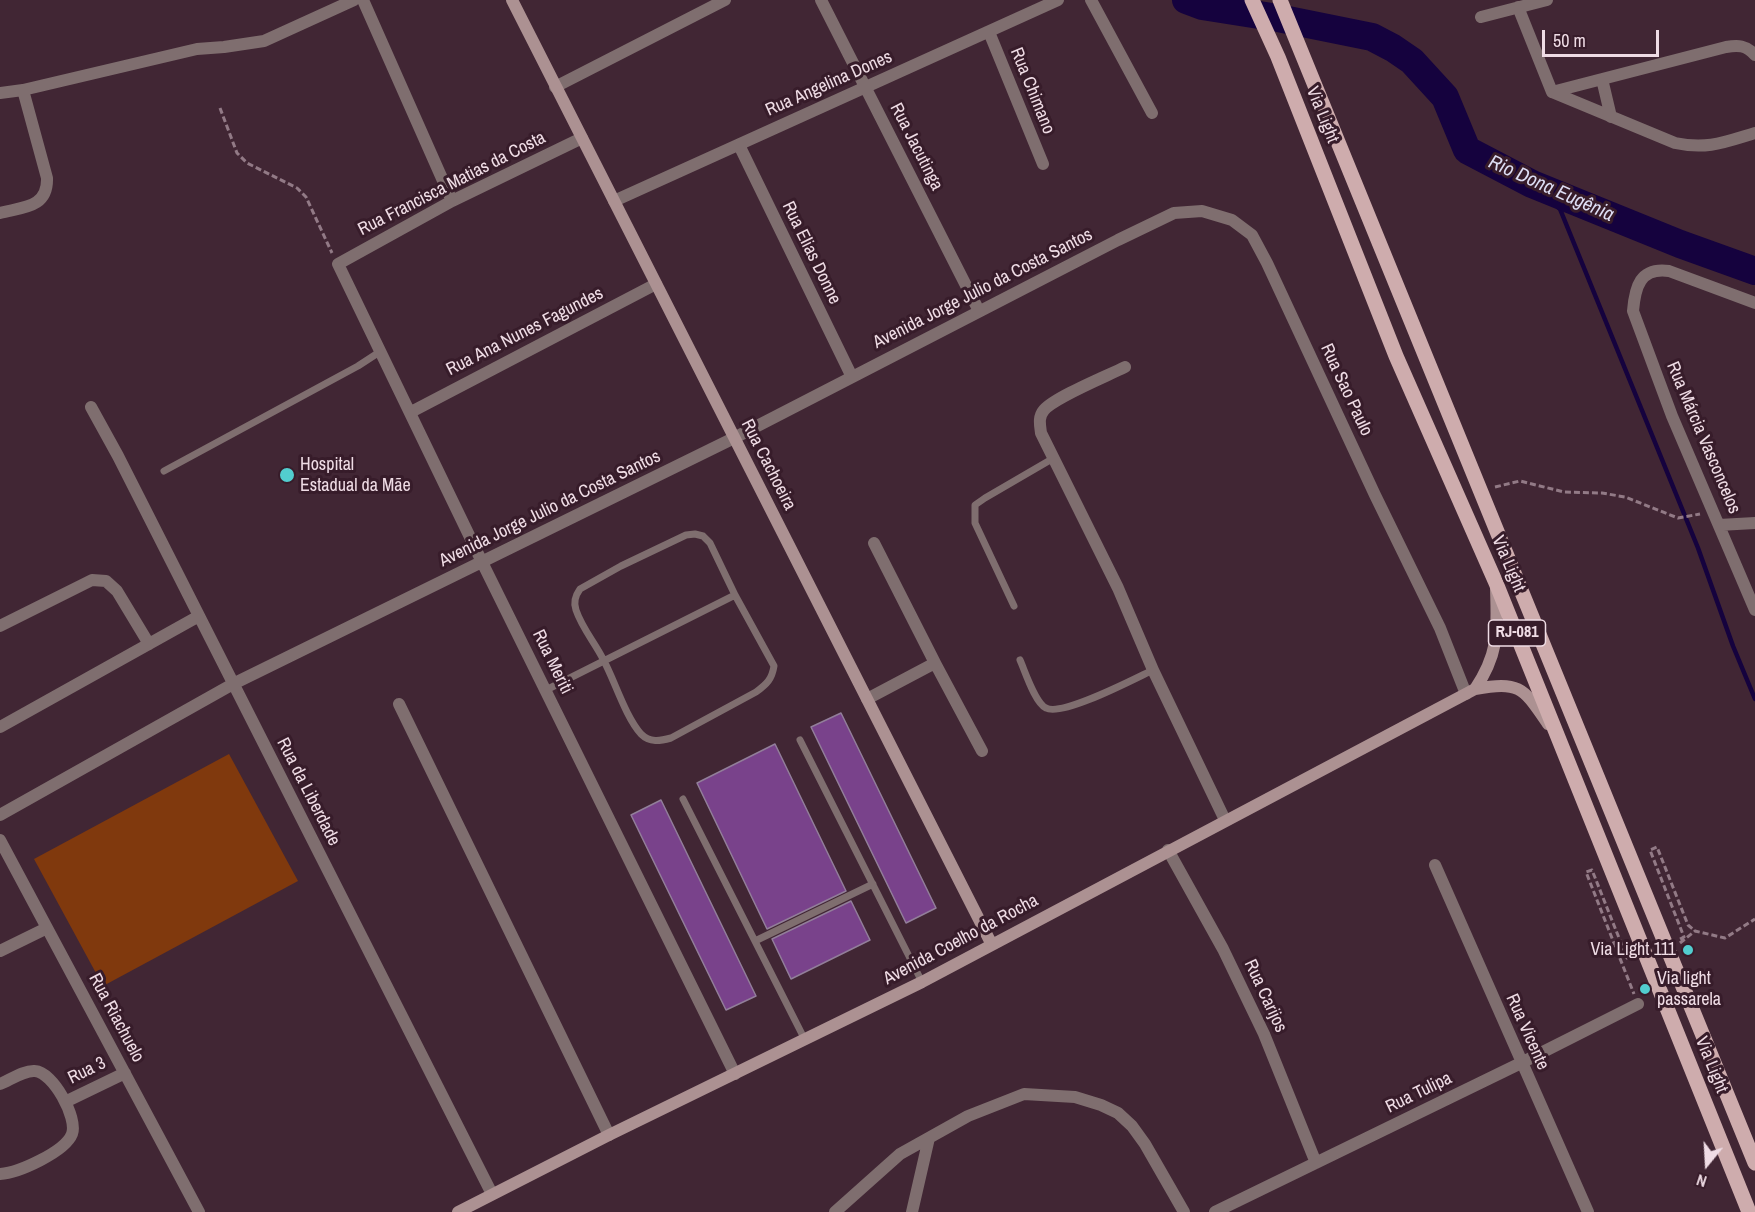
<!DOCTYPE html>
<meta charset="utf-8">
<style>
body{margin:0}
#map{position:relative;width:1755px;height:1212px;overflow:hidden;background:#412634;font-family:"Archivo Narrow",sans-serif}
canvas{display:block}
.north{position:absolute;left:1677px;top:1134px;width:60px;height:60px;-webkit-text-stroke:4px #371c2a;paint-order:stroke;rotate:198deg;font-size:16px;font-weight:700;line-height:24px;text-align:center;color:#efdce5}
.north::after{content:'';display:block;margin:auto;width:21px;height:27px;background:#efdce5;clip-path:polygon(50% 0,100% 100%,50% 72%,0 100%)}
.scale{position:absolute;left:1542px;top:30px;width:117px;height:27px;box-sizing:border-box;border:3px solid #efdce5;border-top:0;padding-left:8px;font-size:18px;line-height:21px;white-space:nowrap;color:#efdce5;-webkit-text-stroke:4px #371c2a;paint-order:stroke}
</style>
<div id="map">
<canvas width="1755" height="1212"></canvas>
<div class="north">N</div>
<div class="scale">50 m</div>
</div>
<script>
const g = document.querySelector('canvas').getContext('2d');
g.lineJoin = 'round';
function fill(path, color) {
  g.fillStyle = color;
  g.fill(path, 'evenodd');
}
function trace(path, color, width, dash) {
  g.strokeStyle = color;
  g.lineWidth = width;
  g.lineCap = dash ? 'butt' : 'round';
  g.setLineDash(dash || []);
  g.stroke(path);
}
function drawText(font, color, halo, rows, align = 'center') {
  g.font = font + ' "Archivo Narrow",sans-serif';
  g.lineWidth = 6;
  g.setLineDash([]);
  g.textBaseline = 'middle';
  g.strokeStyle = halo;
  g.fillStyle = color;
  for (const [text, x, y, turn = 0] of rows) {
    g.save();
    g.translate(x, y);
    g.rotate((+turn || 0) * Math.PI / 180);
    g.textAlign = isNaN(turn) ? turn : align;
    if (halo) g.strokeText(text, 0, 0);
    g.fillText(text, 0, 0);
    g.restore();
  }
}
fill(new Path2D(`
 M229 754 298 881 103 986 34 859Z`), '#80390d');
trace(new Path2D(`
 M1532 184 1560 209 1698 548 1733 646 1755 699`), '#15023e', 4.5);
trace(new Path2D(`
 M1186 0 1202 6 1278 18 1372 37 1393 48 1412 61 1445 97 1467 150 1532 184 1680 244 1755 271`), '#15023e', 28);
const building = new Path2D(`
 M841 713 936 908 906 923 811 727Z
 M775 744 846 891 767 929 697 783Z
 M661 800 756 996 726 1010 631 815Z
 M851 901 870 940 791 979 772 939Z`);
fill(building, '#79428b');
trace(building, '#927e9a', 1.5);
trace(new Path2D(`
 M220 108 237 153 247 163 297 188 306 197 332 253
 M1495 487 1520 481 1564 492 1602 493 1625 497 1678 518 1700 514
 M1680 939 1684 937 1650 850 1657 847 1688 925 1695 931
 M1680 943 1695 931 1725 938 1755 919
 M1631 956 1627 958 1592 870 1586 872 1634 994`), '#927a86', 3, [6, 3]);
trace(new Path2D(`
 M164 471 358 366 381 351
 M695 534 703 536 710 543 735 595 774 666C772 679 767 684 756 692L671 738C660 741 650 743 641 734 625 716 615 681 603 659 595 643 582 628 576 610 573 602 575 596 580 589L621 566 686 535Z
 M1014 606 975 523V505L985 498 1052 459
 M1020 660C1025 671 1035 703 1046 708 1062 717 1134 679 1153 670
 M546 690 735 595
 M800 740 922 982
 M683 799 805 1040
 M755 941 873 884`), '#7f6e6f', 7);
trace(new Path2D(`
 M363 0 452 201
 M821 0 979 311
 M1091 0 1152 113
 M1518 7 1552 92 1675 143C1707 150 1725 142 1755 133
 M1481 17 1547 0
 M989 32 1043 164
 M1602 79 1611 117
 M555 87 725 0
 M1552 92 1726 47C1738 45 1746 45 1755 55
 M0 93 23 90 197 49 224 47 264 41 354 0
 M582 138 452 201 338 264 482 562 735 1074
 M739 145 852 377
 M614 201 1058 0
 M0 213C23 207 48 208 47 178L23 90
 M1755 303 1669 271C1640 267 1635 287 1633 311L1672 416 1755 610
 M1125 367C1107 376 1055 397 1044 410 1038 417 1040 425 1041 433L1118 588 1153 670 1225 820
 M91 407 118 456 492 1194
 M411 412 656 284
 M1719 525 1755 523
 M0 626 92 580 106 581 117 591 149 644
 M935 663 982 751
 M867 699 935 663 874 543
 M399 704 609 1135
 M0 727 199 616
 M0 815 233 684 734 438 1118 240 1174 213 1202 211 1232 220 1252 235 1267 263 1375 495 1440 628 1466 694
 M0 840 199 1212
 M1168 850 1223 949 1264 1034 1316 1163
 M1435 865 1588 1212
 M0 951 47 928
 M0 1084C10 1080 24 1070 35 1071 53 1072 78 1118 72 1134 65 1152 18 1173 0 1174
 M65 1102 125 1073
 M835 1212 900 1154 968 1116 1024 1094 1075 1097 1101 1105 1118 1113 1132 1126 1145 1144 1184 1212
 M912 1212 929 1138
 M1215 1212 1521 1063 1638 1004`), '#7f6e6f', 12);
trace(new Path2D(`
 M512 0 992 945
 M1475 689C1500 652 1497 630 1496 587
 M458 1212 609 1135 922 982 1475 689C1521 681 1523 688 1548 724`), '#ac9192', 12);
trace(new Path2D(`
 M1252 0 1278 57 1396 356 1496 583 1749 1212
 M1280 0 1755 1163`), '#ceacad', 15);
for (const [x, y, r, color] of [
 [287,475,8,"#52cdcf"],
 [1688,950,6,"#52cdcf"],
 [1645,989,6,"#52cdcf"]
]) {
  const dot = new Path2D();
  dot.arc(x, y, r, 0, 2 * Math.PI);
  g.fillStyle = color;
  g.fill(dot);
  trace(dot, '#371c2a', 2);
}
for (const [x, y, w] of [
 [1517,633,57]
]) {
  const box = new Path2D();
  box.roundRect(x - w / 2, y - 13, w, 26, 4.5);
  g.fillStyle = '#371c2a';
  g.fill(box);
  trace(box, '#efdce5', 1.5);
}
drawText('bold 16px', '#efdce5', null, [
 ["RJ-081",1517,633]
]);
drawText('18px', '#efdce5', '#371c2a', [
 ["Rua Angelina Dones",829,84,-24],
 ["Rua Chimano",1032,91,68],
 ["Via Light",1322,115,68],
 ["Rua Jacutinga",916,147,63],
 ["Rua Francisca Matias da Costa",452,184,-27],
 ["Rua Elias Donne",811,253,64],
 ["Avenida Jorge Julio da Costa Santos",983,289,-27],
 ["Rua Ana Nunes Fagundes",525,332,-27],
 ["Rua Sao Paulo",1346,390,65],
 ["Rua Márcia Vasconcelos",1703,438,67],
 ["Rua Cachoeira",768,465,63],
 ["Avenida Jorge Julio da Costa Santos",550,509,-26],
 ["Via Light",1508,564,67],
 ["Rua Meriti",552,662,64],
 ["Rua da Liberdade",308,792,63],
 ["Avenida Coelho da Rocha",961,940,-28],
 ["Rua Carijos",1265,996,65],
 ["Rua Riachuelo",116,1018,62],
 ["Rua Vicente",1527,1032,66],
 ["Via Light",1711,1065,68],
 ["Rua 3",87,1071,-26],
 ["Rua Tulipa",1419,1093,-26]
]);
drawText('18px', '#efdce5', '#371c2a', [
 ["Hospital",300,465],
 ["Estadual da Mãe",300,486],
 ["Via Light 111",1676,950,"right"],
 ["Via light",1657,979],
 ["passarela",1657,1000]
], 'left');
drawText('italic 20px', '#ddddf4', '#371c2a', [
 ["Rio Dona Eugênia",1551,189,24]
]);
</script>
